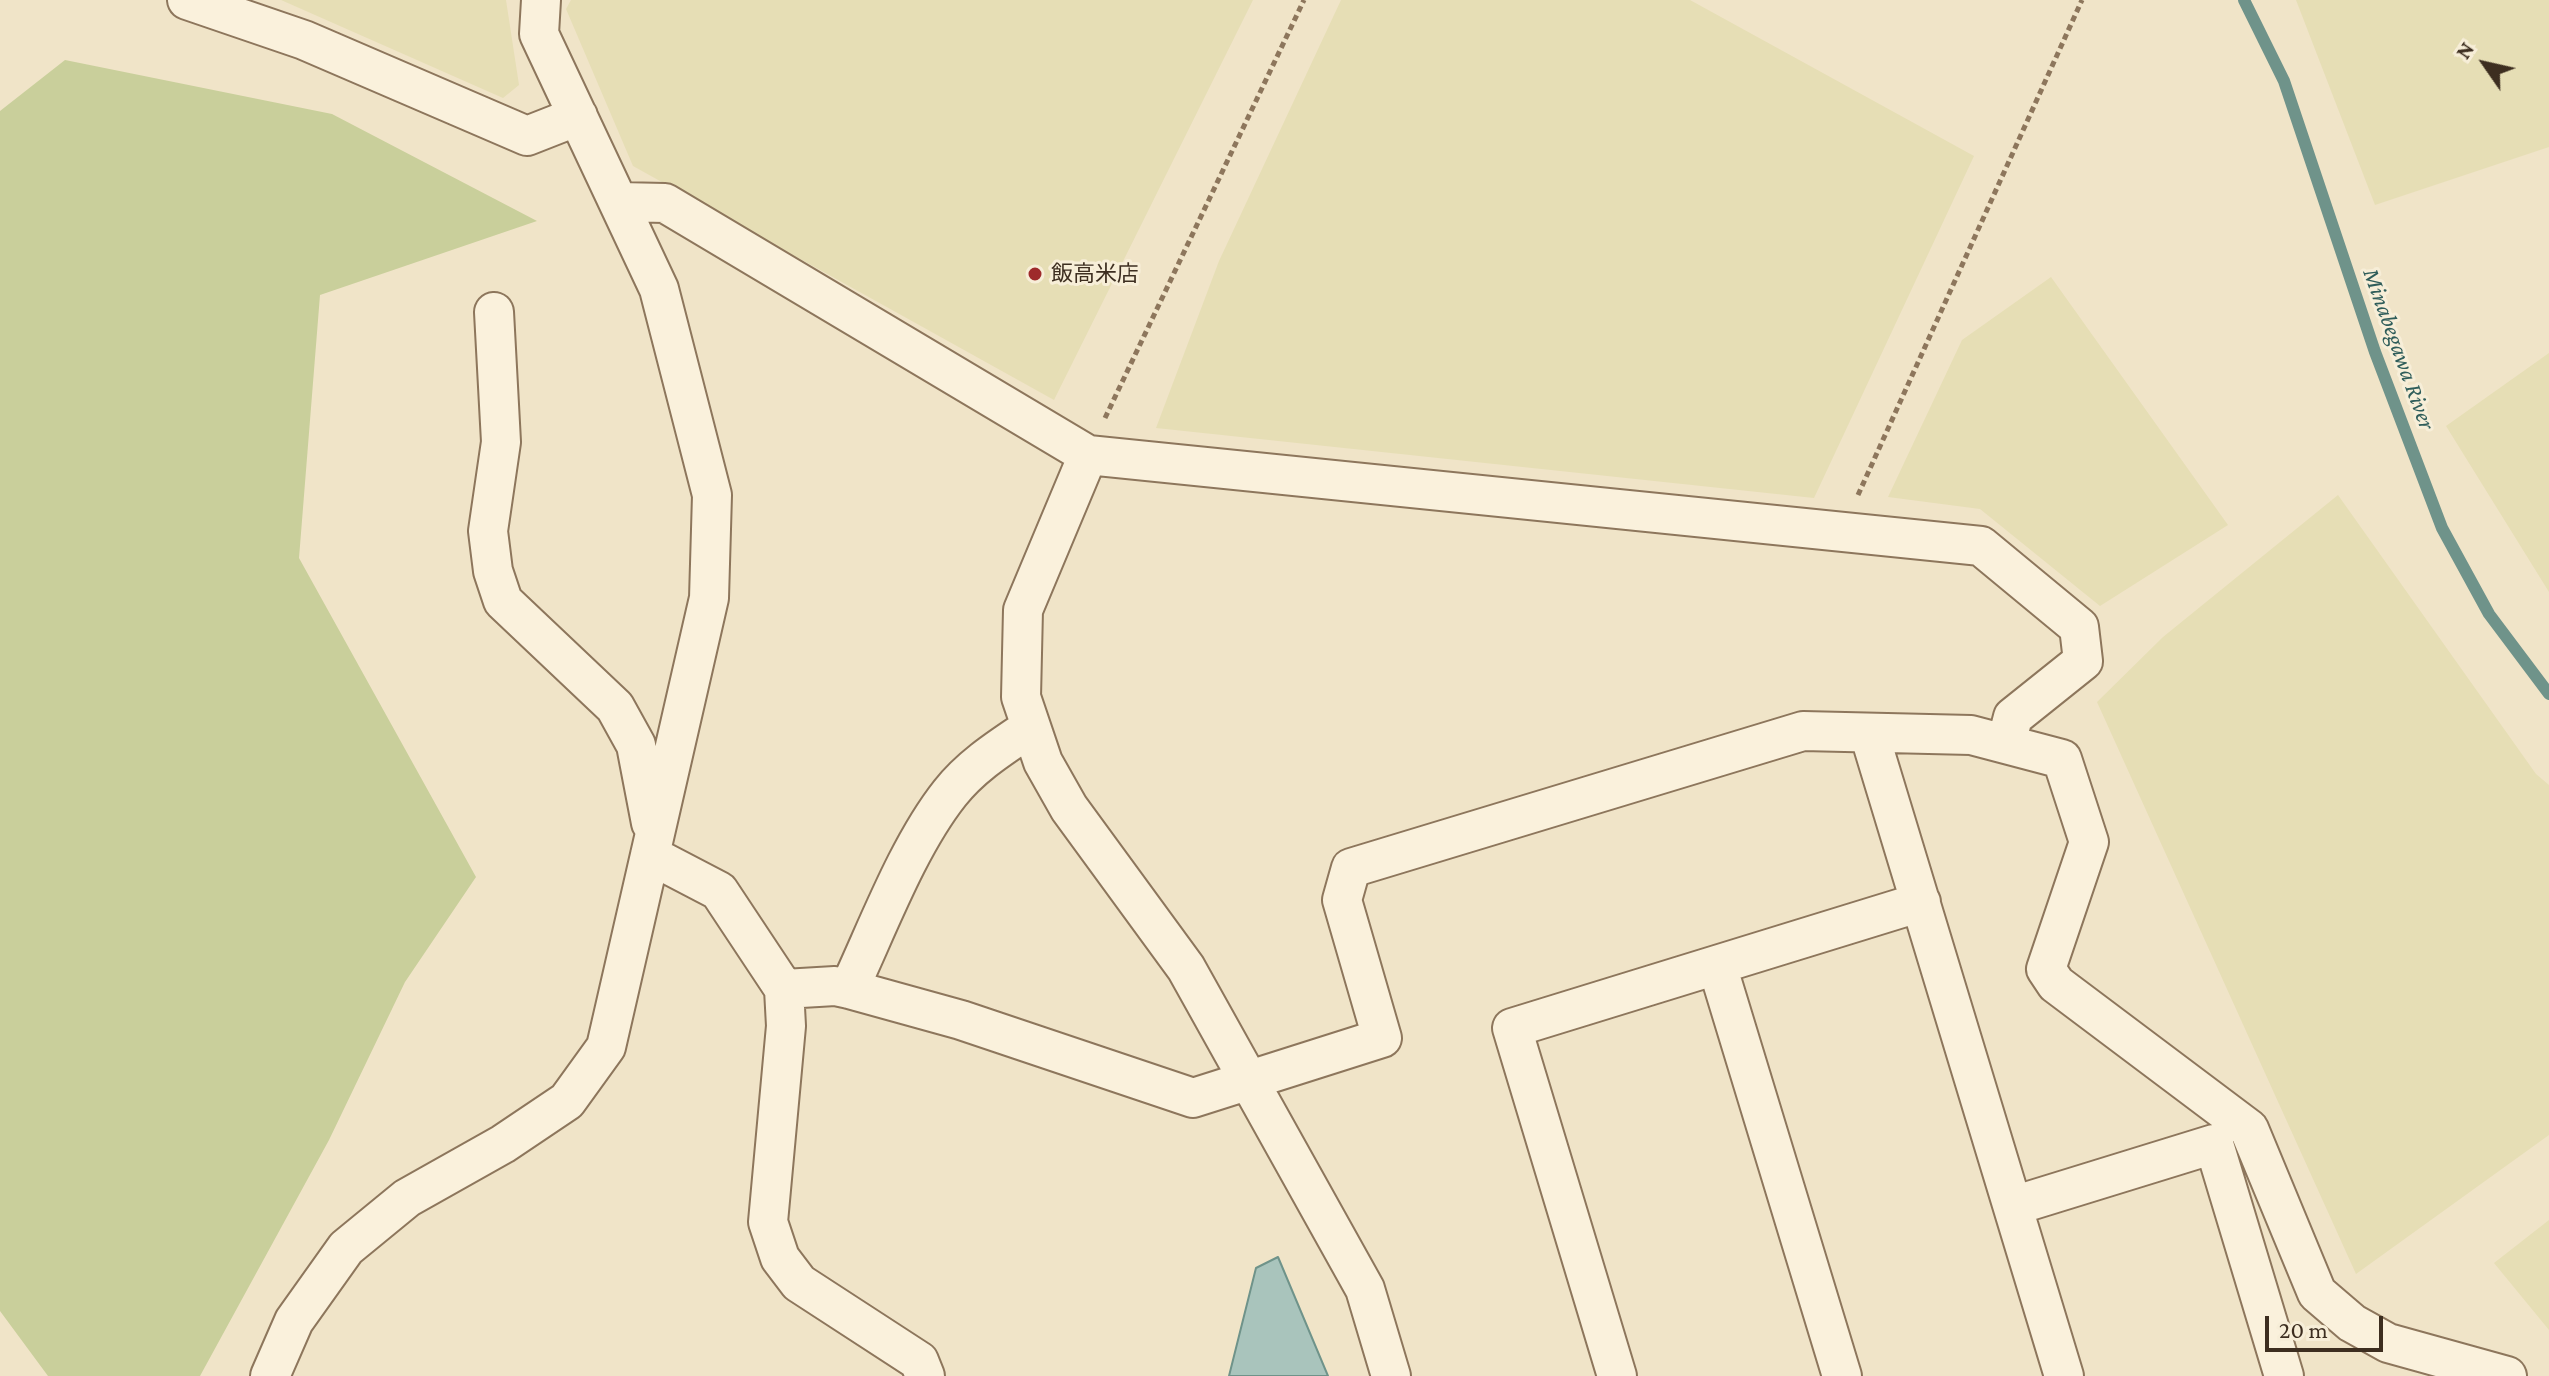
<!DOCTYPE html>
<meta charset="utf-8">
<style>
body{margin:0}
#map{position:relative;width:2549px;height:1376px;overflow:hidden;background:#f0e4c8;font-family:"Crimson Pro",serif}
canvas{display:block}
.north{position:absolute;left:2445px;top:24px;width:80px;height:80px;-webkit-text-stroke:6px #f7eed8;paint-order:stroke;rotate:304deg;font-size:22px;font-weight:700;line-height:32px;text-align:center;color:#3d2e20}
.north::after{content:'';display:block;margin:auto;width:28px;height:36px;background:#3d2e20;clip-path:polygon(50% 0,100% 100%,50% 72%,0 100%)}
.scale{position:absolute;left:2265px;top:1316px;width:118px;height:36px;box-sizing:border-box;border:4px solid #3d2e20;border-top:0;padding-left:10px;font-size:24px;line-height:28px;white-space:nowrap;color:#3d2e20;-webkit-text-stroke:6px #f7eed8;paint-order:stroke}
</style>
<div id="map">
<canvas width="2549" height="1376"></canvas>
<div class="north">N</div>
<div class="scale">20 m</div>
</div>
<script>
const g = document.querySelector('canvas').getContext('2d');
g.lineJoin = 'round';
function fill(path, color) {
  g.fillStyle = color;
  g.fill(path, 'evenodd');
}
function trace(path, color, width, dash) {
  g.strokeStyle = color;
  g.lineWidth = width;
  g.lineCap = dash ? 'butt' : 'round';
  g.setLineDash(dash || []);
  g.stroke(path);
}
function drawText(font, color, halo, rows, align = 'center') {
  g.font = font + ' "Crimson Pro","Noto Sans JP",serif';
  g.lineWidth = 6;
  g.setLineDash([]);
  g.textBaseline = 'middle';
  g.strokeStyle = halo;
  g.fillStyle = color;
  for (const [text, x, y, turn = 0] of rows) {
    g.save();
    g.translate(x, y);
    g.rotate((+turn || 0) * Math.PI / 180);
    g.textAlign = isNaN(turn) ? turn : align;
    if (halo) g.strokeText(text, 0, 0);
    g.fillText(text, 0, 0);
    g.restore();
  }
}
fill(new Path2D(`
 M281 0H506L519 85 503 98Z
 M571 0H1253L1054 400 633 166 566 9Z
 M1341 0H1690L1974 156 1814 498 1156 428 1219 261Z
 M2296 0H2549V147L2375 205Z
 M2051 277 2228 525 2100 606 1980 509 1888 497 1962 340Z
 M2549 353V592L2446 426Z
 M2338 495 2536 774 2549 785V1135L2356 1274 2097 702 2163 637Z
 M2549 1220V1330L2494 1263Z`), '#e6deb5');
fill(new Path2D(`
 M65 60 332 114 537 221 320 295 299 558 476 877 405 982 329 1140 200 1376H48L0 1311V111Z`), '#c9cf9b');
const water = new Path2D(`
 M1278 1257 1328 1376H1229L1256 1268Z`);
fill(water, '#a9c4bc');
trace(water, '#6f938a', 2);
trace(new Path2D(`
 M2244 0 2284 81 2375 352 2442 528 2489 614 2549 694`), '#6f938a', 12);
const minor = new Path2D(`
 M187 0 304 40 527 136 578 116
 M619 202 665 203 1088 455 1981 546 2079 627 2083 661 2013 717 2006 744
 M494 312 501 442 488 531 493 571 503 601 615 707 636 745 651 823
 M1088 455 1023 610 1021 697 1043 762 1069 808 1186 968 1365 1289 1391 1376
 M1869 733 2064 1376
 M650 855 719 891 784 989 835 986 849 989 961 1020 1193 1098 1382 1038 1342 900 1351 868 1803 731 1971 735 2062 759 2089 842 2046 969 2056 984 2249 1129 2317 1293 2352 1323 2388 1343 2507 1376
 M1717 965 1842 1376
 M784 989 786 1026 768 1222 780 1258 799 1283 919 1361 925 1376
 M849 989C878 927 908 846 950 793 972 765 1003 746 1031 727
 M2013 1206 2214 1144 2284 1376
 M270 1376 294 1321 346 1248 407 1198 503 1144 567 1101 606 1047 709 598 712 495 659 289 539 34 541 0
 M1617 1376 1512 1028 1921 902`);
trace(minor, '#8d765c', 42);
trace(new Path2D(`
 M1105 418 1304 0
 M1858 495 2082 0`), '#8d765c', 5, [6, 4]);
trace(minor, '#faf1dc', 38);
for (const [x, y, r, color] of [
 [1035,274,8,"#9e2a2b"]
]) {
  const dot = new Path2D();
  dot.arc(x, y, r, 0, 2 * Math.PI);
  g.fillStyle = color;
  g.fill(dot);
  trace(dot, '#f7eed8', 3);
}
drawText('22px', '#3d2e20', '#f7eed8', [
 ["飯高米店",1051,274]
], 'left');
drawText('italic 24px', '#2f5d5a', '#f7eed8', [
 ["Minabegawa River",2399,349,70]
]);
</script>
